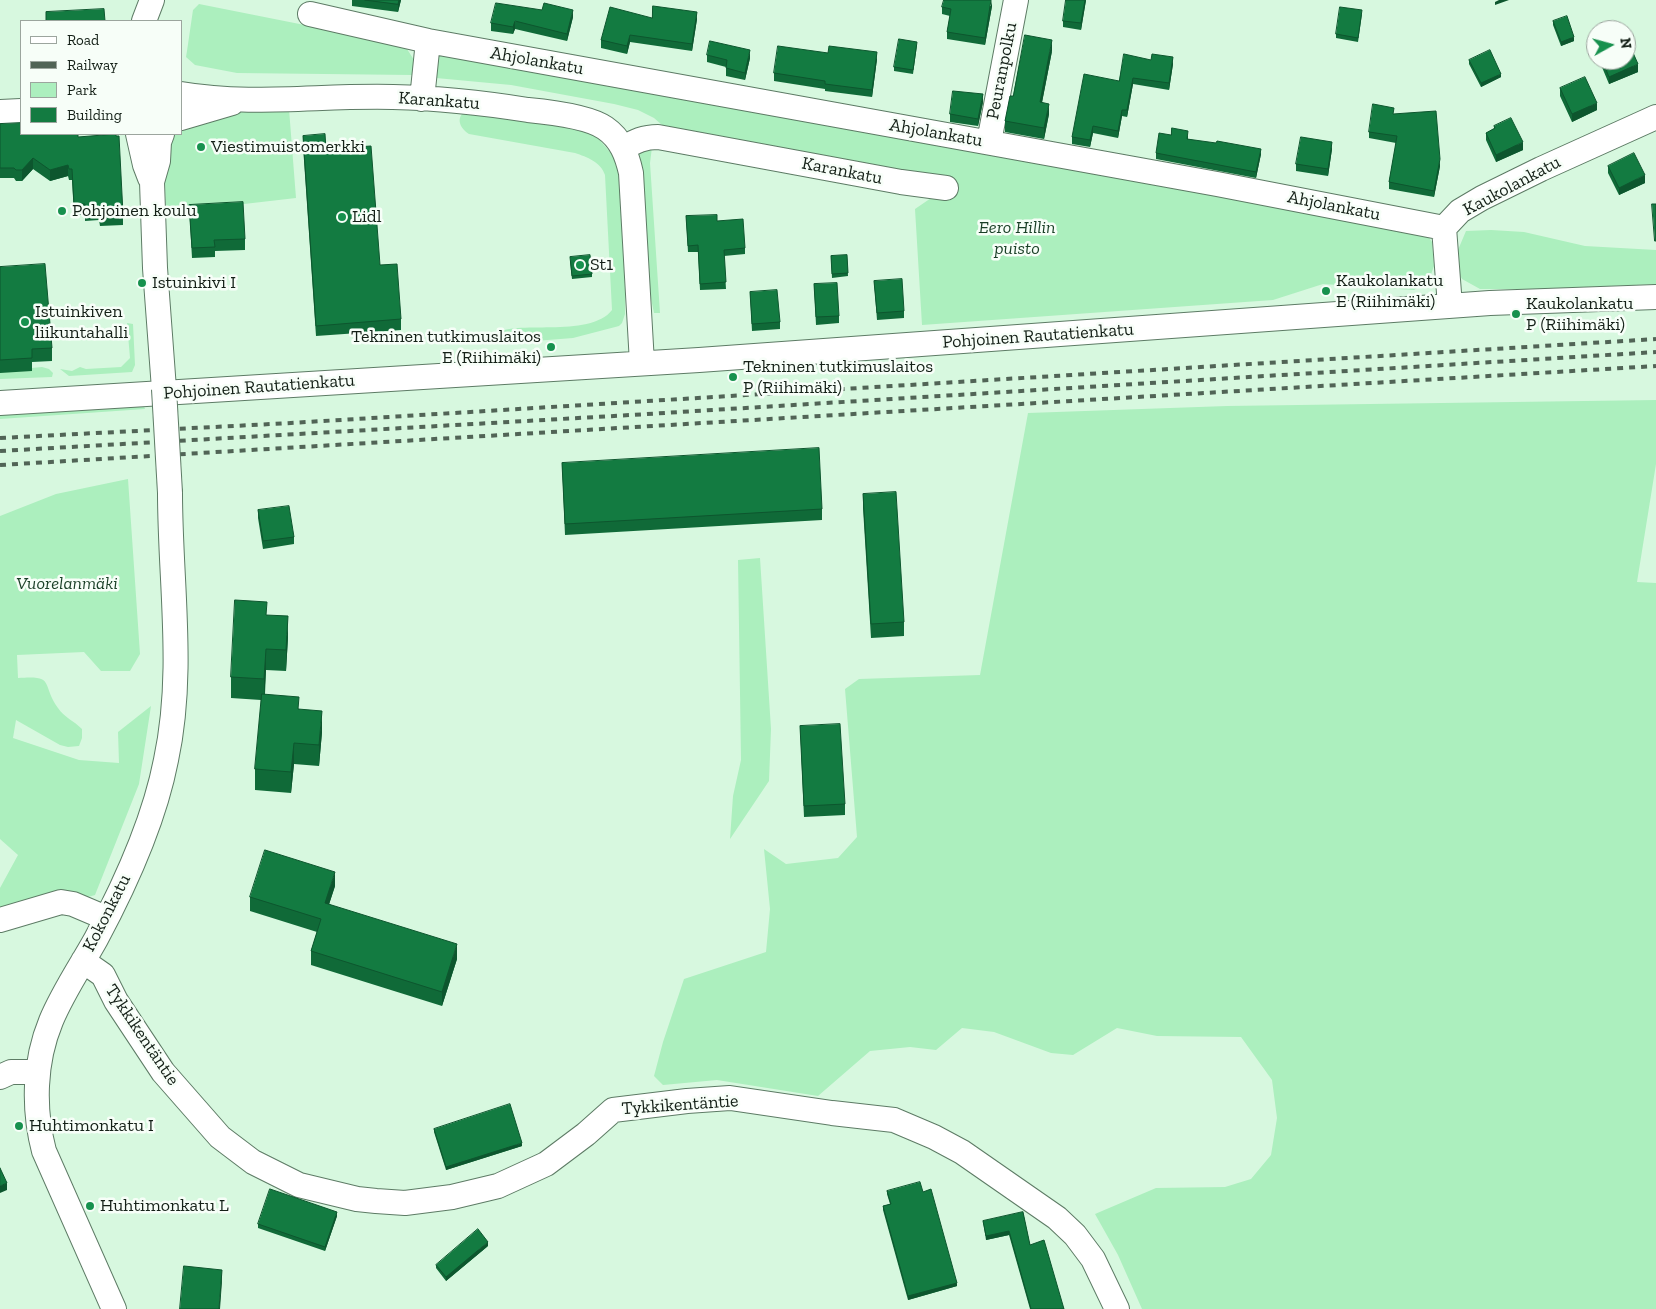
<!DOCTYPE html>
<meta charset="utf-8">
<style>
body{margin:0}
#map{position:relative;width:1656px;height:1309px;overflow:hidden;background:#d7f8df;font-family:"Zilla Slab",serif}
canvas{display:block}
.legend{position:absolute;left:20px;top:20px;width:162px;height:115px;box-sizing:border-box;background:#f7fef8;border:1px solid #9ca59e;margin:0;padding:6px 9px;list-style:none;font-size:15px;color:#142017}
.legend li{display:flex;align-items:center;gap:10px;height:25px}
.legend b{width:25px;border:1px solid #9ca59e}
.north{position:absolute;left:1586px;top:20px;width:50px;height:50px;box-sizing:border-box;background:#f7fef8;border:1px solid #9ca59e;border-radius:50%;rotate:83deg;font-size:14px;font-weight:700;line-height:20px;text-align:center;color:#142017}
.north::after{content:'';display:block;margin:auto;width:18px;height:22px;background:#17914e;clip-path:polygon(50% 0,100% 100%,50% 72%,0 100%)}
</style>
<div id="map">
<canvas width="1656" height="1309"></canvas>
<ul class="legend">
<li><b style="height:6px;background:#fff"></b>Road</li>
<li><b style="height:6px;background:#516456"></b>Railway</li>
<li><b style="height:14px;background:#acefbe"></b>Park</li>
<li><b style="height:14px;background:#137b41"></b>Building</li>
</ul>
<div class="north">N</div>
</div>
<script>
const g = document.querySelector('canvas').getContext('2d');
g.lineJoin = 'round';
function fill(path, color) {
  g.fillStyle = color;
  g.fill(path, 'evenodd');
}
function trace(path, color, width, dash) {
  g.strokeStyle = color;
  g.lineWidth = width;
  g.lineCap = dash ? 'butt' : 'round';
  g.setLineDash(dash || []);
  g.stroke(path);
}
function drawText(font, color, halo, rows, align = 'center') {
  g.font = font + ' "Zilla Slab",serif';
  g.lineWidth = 5;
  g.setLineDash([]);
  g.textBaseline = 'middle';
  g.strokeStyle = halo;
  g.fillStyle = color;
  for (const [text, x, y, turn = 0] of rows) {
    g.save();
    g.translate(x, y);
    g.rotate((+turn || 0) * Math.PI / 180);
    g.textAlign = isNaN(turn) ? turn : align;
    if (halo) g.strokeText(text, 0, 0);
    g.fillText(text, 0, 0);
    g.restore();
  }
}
fill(new Path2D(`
 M199 4 390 42 407 49 414 60 412 75 237 73 195 65 186 57 187 51 193 10Z
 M450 54 1426 233 1432 242 1434 266 1429 280 1414 290 1323 284 1273 300 922 325 915 209 934 196 669 131 654 118 638 110 614 104 511 85 436 78 434 63 439 55Z
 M289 109 296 198 166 213 164 151 173 134H181V128L216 117 241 112Z
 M463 113 519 118 586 131 598 138 615 158 621 180 625 292V314L622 323 619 326 573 338 497 344 498 334C510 319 590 339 612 310L605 175C601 162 587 157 575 153L469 134C461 129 456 120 463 113Z
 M653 139 650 163 660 313H654L648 284 636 153Z
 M1491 230 1524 232 1585 246 1656 250V284L1541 289H1480L1462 279 1457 270 1455 257 1466 231Z
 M127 323 133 324 135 365 132 372 69 376 60 369 72 371 80 367 86 369 121 367 130 358Z
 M42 367 49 369 53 373 52 377 0 379V371Z
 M1656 400V464L1637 582 1656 583V1309H1142L1118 1255 1095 1214 1156 1188 1225 1187 1251 1179 1271 1155 1277 1118 1272 1080 1241 1037 1157 1036 1117 1028 1073 1055 1051 1053 994 1032 962 1028 936 1050 910 1047 870 1051 818 1096 717 1080 663 1085 654 1076 663 1042 684 979 766 952 770 909 764 849 786 864 838 858 857 837 845 689 859 679 980 675 1028 413 1227 406Z
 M144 406 145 409 0 419V413Z
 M128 479 140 654 130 671H101L84 652 17 655 18 678C56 675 41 684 58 708 64 717 74 721 82 729V738L79 746 68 747 60 745 16 720 13 738 79 760 119 763 118 732 151 706 139 784 95 895 88 897H76L0 913V888L18 855 0 839V516L56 494Z
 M760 558 771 729 769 781 730 839 733 796 741 760 738 560Z`), '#acefbe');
const minor = new Path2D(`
 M310 14 428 41 1217 184 1444 228
 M144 21 152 0
 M181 94C251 106 322 95 393 97 438 98 484 103 528 110 549 112 589 117 605 128 621 139 627 155 631 173L642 363
 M422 99 428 41
 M0 112 21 111
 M181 118 232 103
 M138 134 145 165 150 178
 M162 134 159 142 158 161 152 182 155 268 164 389
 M989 142 1016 0
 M624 148C635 141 644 137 658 137L901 182 946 188
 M1450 306 1444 228 1460 211 1482 198 1541 169 1656 117
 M0 403 699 360 1490 303 1656 297
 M0 920 61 902 73 904 106 918
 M83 961 103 975 116 1001 163 1072 220 1137 253 1162 299 1185 357 1199 376 1201 405 1203 452 1197 498 1186 546 1164 586 1134 613 1110 687 1101 730 1098 832 1113 894 1120 934 1137 962 1152 1057 1218 1075 1235 1093 1259 1117 1309
 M0 1077 11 1072H38
 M114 1309 44 1151C33 1109 34 1062 51 1021 63 992 81 966 96 939 126 883 154 822 166 760 185 672 170 582 170 493`);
trace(minor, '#5d7b65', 26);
trace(minor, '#fff', 24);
trace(new Path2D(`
 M0 438 291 423 1656 339
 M0 451 631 415 1656 352
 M0 465 1656 366`), '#516456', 4, [6, 6]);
const minorBridge = new Path2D(`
 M164 389 170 493`);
trace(minorBridge, '#5d7b65', 26, []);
trace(minorBridge, '#fff', 24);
fill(new Path2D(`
 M352 0H401L398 12 352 6Z
 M1086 0 1081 30 1063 27V21Z
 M992 6 985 45 947 39V32L950 16 942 14V7Z
 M1362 14 1358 42 1336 38V34Z
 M573 17 567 41 515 29 513 34 491 31V23Z
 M652 18 697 19 692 51 630 42 627 54 601 48V40Z
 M1553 21 1574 41 1561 46 1553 25Z
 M917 45 913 74 894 71V67Z
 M1052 51 1042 102 1049 114 1044 139 1005 132V121L1013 96Z
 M707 55 750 58 745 80 726 76V67L707 62Z
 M877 59 872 97 825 91V89L774 81V73Z
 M1151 60 1173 64 1169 90 1133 84 1127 117 1122 116 1118 138 1093 133 1090 147 1072 144V137L1119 81Z
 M1469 60 1501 77 1481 87 1469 64Z
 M1599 60H1626L1638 72 1609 84Z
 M1560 88 1597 110 1572 122 1560 96Z
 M983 102 978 126 950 122V114Z
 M1394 114 1440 166 1434 197 1389 189V182L1396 143 1369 138V132Z
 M0 124 78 137 123 214V225L100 226 99 220 85 221V215H74L72 180H69L68 176 50 181 33 169 22 181H16L14 178H0Z
 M1494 126 1523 150 1496 162 1486 140V133L1494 129Z
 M1171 135 1188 136V139L1261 154 1256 178 1156 159V153Z
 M303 136 326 149 380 265 401 319V330L316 336 303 146Z
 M1332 149 1328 176 1296 171V164Z
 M1608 166 1645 183 1619 195 1608 173Z
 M189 205 245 239V250L215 251V257L192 258Z
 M686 216 717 221 745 248V254L724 256 726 289 700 290 698 252H688Z
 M847 255 848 276 832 278 831 256Z
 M570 261 592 274V277L572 279Z
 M0 267 52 348V361L32 362V371L0 373Z
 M874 281 904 311V318L877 320Z
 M814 284 839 316V323L816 325Z
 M750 292 780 322V329L752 331Z
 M562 463 822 509V520L565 535Z
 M863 494 904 622V636L871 638 863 508Z
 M258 510 294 537V544L263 549 258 518Z
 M267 615 288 637 286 671 266 670 265 694 299 709 322 732 319 766 294 764 291 793 255 790V769L261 700 231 698V677Z
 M800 726 845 804V815L804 817Z
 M335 886 329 904 457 959 442 1006 311 965V951L317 932 250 911V897Z
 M434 1129 522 1146 446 1170 434 1132Z
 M887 1191 923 1192 957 1286 908 1300 883 1210V1206L890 1204 887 1194Z
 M1023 1212 1030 1245 1064 1309H1030L1009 1235 986 1240 983 1221Z
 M337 1216 325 1251 258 1228V1224Z
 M488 1246 446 1281 436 1268V1265Z`), '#106a38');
fill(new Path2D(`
 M399 0H401L398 12V4Z
 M992 0V6L985 45V38Z
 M1085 0H1086L1081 30V23Z
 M1499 0H1509L1495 5V2Z
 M573 10V17L567 41V34Z
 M697 12V19L692 51V44Z
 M515 21V29L513 34V27Z
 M630 35V42L627 54V46Z
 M1574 37V41L1561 46V42Z
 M1052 40V51L1040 113V102Z
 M750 50V58L745 80V73Z
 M877 52V59L872 97V90Z
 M1173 57V64L1169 90V83Z
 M1638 64V72L1609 84V77Z
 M1501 74V77L1481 87V83Z
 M1133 78V84L1127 117V110Z
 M983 94V102L978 126V119Z
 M1597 103V110L1572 122V114Z
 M1049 104V114L1044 139V128Z
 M1122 110V116L1118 138V131Z
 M1093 126V133L1090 147V140Z
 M1332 142V149L1328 176V169Z
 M1523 142V150L1496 162V155Z
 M1261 149V154L1256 178V172Z
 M33 158V169L22 181V170Z
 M1440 159V166L1434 197V191Z
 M68 165V176L50 181V170Z
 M1645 175V183L1619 195V188Z
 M288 616V637L286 671V650Z
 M266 649V670L264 700V679Z
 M322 711V732L319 766V745Z
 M294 743V764L291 793V772Z
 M335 872V886L325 917V903Z
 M457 944V959L442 1006V992Z
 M522 1143V1146L446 1170V1167Z
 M7 1183V1190L0 1193V1186Z
 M337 1212V1216L325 1251V1247Z
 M1009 1231V1235L986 1240V1236Z
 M488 1242V1246L446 1281V1277Z
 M222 1270V1281L220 1309H219Z
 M957 1283V1286L908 1300V1296Z`), '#0d562e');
const building = new Path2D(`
 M365 0H399L398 4Z
 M944 0H991L985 38 947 32 951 9 942 7Z
 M1066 0H1085L1081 23 1063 21Z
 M496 3 542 10 544 3 573 10 567 34 515 21 513 27 491 23Z
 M653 6 697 12 692 44 630 35 627 46 601 40 610 7 652 18Z
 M1340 7 1362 10 1358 38 1336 34Z
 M104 9 105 21H46V12Z
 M1567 16 1574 37 1561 42 1553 21Z
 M1025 35 1052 40 1040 102 1049 104 1044 128 1005 121 1010 96H1013Z
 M1626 37 1638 64 1609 77 1602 60H1626Z
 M899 39 917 42 913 70 894 67Z
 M710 41 750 50 745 73 726 68 727 60 707 55Z
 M778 46 828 53 829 46 877 52 872 90 825 84V81L774 73Z
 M1490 50 1501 74 1481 83 1469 60Z
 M1124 54 1151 60 1152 54 1173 57 1169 83 1133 78 1127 110H1122L1118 131 1093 126 1090 140 1072 137 1084 74 1119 81Z
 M1585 77 1597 103 1572 114 1560 88Z
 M953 91 983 94 978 119 950 114Z
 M1373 104 1394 108 1393 114 1436 111 1440 159 1434 191 1389 182 1397 136 1369 132Z
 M1511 118 1523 142 1496 155 1486 133 1495 128 1494 126Z
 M21 123V134H78V137L116 134V136H119L123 214 100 215 99 210H85V204H74L72 169H69L68 165 50 170 33 158 22 170H16L14 168H0V124Z
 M1172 128 1188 131 1187 139 1216 143 1217 141 1261 149 1256 172 1156 153 1159 133 1171 135Z
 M325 134 326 149 371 146 380 265 397 264 401 319 316 326 303 136Z
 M1301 137 1332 142 1328 169 1296 164Z
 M1634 153 1645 175 1619 188 1608 166Z
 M243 202 245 239 214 240 215 247 192 248 189 205Z
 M1652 204H1656V241H1655Z
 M717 215V221L743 219 745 248 724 250 726 282 700 284 698 245 688 246 686 216Z
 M590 255 592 274 572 276 570 257Z
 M847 255 848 273 832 274 831 256Z
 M45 264 52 348 32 349V358L0 360V267Z
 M902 279 904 311 877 313 874 281Z
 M837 283 839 316 816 317 814 284Z
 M777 290 780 322 752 324 750 292Z
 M819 448 822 509 565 524 562 463Z
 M896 492 904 622 871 624 863 494Z
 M289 506 294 537 263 541 258 510Z
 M235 600 267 602 266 615 288 616 286 650 266 649 264 679 231 677Z
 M262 694 299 697 298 709 322 711 319 745 294 743 291 772 255 769Z
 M840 724 845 804 804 806 800 726Z
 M265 850 335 872 325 903 457 944 442 992 311 951 321 919 250 897Z
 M510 1104 522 1143 446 1167 434 1129Z
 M0 1168 7 1183 0 1186Z
 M920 1182 923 1192 931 1189 957 1283 908 1296 883 1206 891 1204 887 1191Z
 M270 1189 337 1212 325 1247 258 1224Z
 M1023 1212 1030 1245 1044 1240 1064 1309H1031L1009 1231 986 1236 983 1221Z
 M478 1229 488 1242 446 1277 436 1265Z
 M184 1266 222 1270 219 1309H180Z`);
fill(building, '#137b41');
trace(building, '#0d562e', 1);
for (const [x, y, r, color] of [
 [201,147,5,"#17914e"],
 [62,211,5,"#17914e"],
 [342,217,5,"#17914e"],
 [580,265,5,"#17914e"],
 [142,283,5,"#17914e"],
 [1326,291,5,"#17914e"],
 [1516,314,5,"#17914e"],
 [25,322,5,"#17914e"],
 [551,347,5,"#17914e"],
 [733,377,5,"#17914e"],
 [19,1126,5,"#17914e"],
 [90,1206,5,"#17914e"]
]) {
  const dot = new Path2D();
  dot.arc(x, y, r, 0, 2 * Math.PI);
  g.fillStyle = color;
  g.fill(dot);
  trace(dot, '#f7fef8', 2);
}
drawText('18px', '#142017', '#f7fef8', [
 ["Ahjolankatu",537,61,10],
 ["Peuranpolku",1002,71,-79],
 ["Karankatu",439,101,4],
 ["Ahjolankatu",936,133,10],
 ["Karankatu",842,171,11],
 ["Kaukolankatu",1512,186,-28],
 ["Ahjolankatu",1334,206,11],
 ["Pohjoinen Rautatienkatu",1038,336,-4],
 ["Pohjoinen Rautatienkatu",259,387,-4],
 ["Kokonkatu",107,913,-63],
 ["Tykkikentäntie",142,1035,56],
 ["Tykkikentäntie",680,1105,-4]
]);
drawText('18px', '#142017', '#f7fef8', [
 ["Viestimuistomerkki",211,147],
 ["Pohjoinen koulu",72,211],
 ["Lidl",352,217],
 ["St1",590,265],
 ["Kaukolankatu",1336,281],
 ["E (Riihimäki)",1336,302],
 ["Istuinkivi I",152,283],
 ["Kaukolankatu",1526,304],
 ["P (Riihimäki)",1526,325],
 ["Istuinkiven",35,312],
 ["liikuntahalli",35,333],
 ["Tekninen tutkimuslaitos",541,337,"right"],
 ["E (Riihimäki)",541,358,"right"],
 ["Tekninen tutkimuslaitos",743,367],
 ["P (Riihimäki)",743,388],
 ["Huhtimonkatu I",29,1126],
 ["Huhtimonkatu L",100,1206]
], 'left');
drawText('italic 18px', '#193f26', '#f7fef8', [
 ["Eero Hillin",1017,228],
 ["puisto",1017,249],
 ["Vuorelanmäki",67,584]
]);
</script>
